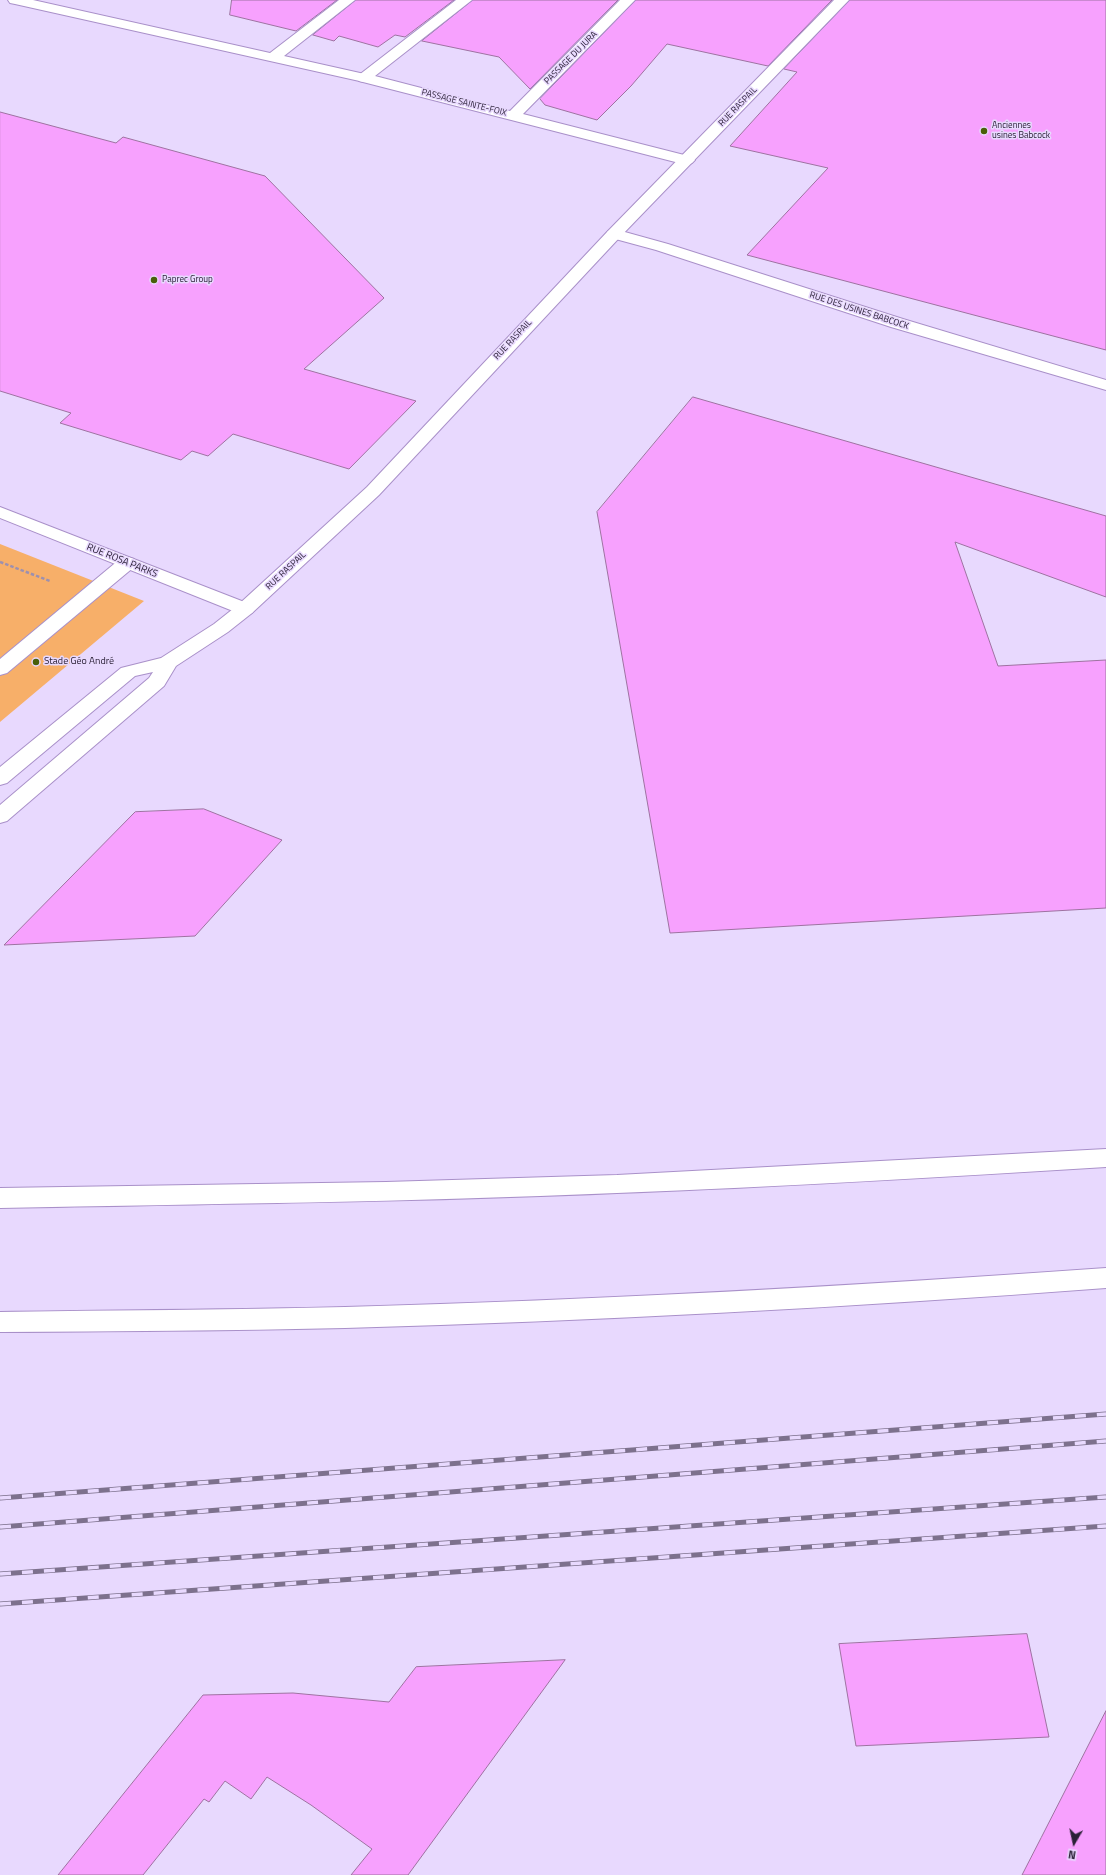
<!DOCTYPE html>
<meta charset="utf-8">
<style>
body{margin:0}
#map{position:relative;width:1106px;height:1875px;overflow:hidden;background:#e8d9fe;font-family:"Titillium Web",sans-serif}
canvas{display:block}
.north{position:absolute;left:1054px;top:1823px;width:40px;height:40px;-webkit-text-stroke:3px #e8d9fe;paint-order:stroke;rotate:189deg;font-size:11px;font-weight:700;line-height:16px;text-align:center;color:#2b2137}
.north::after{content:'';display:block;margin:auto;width:14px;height:18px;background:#2b2137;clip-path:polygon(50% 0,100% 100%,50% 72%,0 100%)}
</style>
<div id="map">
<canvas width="1106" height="1875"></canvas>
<div class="north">N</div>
</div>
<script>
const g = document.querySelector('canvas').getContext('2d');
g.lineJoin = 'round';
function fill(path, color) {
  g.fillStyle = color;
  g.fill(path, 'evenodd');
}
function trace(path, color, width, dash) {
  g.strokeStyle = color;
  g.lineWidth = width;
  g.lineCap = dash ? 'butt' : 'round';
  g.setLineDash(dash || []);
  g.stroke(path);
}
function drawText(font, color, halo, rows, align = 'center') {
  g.font = font + ' "Titillium Web",sans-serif';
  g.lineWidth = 3;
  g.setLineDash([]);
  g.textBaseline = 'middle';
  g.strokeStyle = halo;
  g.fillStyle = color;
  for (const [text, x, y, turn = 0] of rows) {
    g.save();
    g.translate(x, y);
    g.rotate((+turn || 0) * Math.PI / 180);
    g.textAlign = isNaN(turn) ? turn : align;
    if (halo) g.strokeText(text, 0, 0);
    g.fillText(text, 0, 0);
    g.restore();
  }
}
fill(new Path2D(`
 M0 544 144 601 0 722Z`), '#f7af69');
const building = new Path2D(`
 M232 0H337L296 31 230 15Z
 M356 0H454L405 37 395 35 378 47 339 36 334 41 313 35Z
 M473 0H618L530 89 499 57 422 41Z
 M636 0H832L768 66 667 44 631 86 597 120 545 105 540 99Z
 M850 0H1106V350L747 255 828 168 730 146 797 72 784 69Z
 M0 112 116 143 123 137 265 176 384 298 304 369 416 401 349 469 233 434 208 456 192 451 181 460 60 423 71 413 0 391Z
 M693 397 1106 516V597L955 542 998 666 1106 660V908L670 933 597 512Z
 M204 809 282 840 195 936 4 945 135 812Z
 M1027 1634 1049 1737 856 1746 839 1644Z
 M565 1660 408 1875H351L372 1849 311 1805 267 1777 251 1799 225 1781 209 1802 204 1799 143 1875H58L203 1695 293 1693 389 1702 416 1667Z
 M1106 1711V1875H1022L1041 1838Z`);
fill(building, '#f7a1fe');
trace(building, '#9e72a1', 1);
const service = new Path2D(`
 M8 0H33L270 53 339 0H355L284 56 369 75 371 78 369 81 364 82 15 4 10 3Z
 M127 557 134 559 136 563 134 567 7 673 0 675V659L120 559Z`);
const minor = new Path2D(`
 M456 0H472L375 76 510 111 620 0H635L523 114 692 157 695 160 692 163 687 165 359 81 357 78 359 75Z
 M614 229 668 244 903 319 1106 380V390L891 327 656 250 608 237 606 234 608 231Z
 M0 507 252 605 255 609 252 613 245 615 238 613 0 518Z`);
const tertiary = new Path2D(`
 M834 0H849L620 237 379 495 252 613 228 632 176 666 164 686 7 821 0 823V805L149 678 153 672 135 676 7 783 0 785V767L121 668 161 658 214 624 238 605 367 487 608 231Z`);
const motorway = new Path2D(`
 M1106 1149V1167C943 1177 780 1187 617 1193 412 1202 206 1204 0 1208V1188L386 1182 617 1175Z
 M1106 1268V1288C853 1307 599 1321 345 1328 230 1331 115 1331 0 1332V1312C115 1310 230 1310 345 1307 599 1300 853 1286 1106 1268Z`);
trace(service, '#a990c9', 2);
trace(minor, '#a990c9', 2);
trace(tertiary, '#a990c9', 2);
trace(motorway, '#a990c9', 2);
trace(new Path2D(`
 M0 562 50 581`), '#9d90af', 2.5, [3.5, 2]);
fill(service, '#fff');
fill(minor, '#fff');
fill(tertiary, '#fff');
fill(motorway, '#fff');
const rail = new Path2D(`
 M0 1498 1106 1414
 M0 1527 1106 1441
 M0 1574 1106 1497
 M0 1604 1106 1526`);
trace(rail, '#7d718d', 5);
trace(rail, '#e8d9fe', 3.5, [11]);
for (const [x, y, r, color] of [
 [984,131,4,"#495f09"],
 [154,280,4,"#495f09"],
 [36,662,4,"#495f09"]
]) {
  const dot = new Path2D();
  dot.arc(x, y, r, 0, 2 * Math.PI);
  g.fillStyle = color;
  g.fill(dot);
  trace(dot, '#e8d9fe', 1.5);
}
drawText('9px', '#2b2137', '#e8d9fe', [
 ["PASSAGE DU JURA",571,58,-45],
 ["PASSAGE SAINTE-FOIX",464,103,14],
 ["RUE RASPAIL",738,107,-46],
 ["RUE DES USINES BABCOCK",859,311,18],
 ["RUE RASPAIL",513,340,-47],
 ["RUE RASPAIL",286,571,-43]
]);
drawText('9px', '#2b2137', '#e8d9fe', [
 ["Anciennes",992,126],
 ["usines Babcock",992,136],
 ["Paprec Group",162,280]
], 'left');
drawText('10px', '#2b2137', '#e8d9fe', [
 ["RUE ROSA PARKS",122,561,22]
]);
drawText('10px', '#2b2137', '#e8d9fe', [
 ["Stade Géo André",44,662]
], 'left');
</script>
